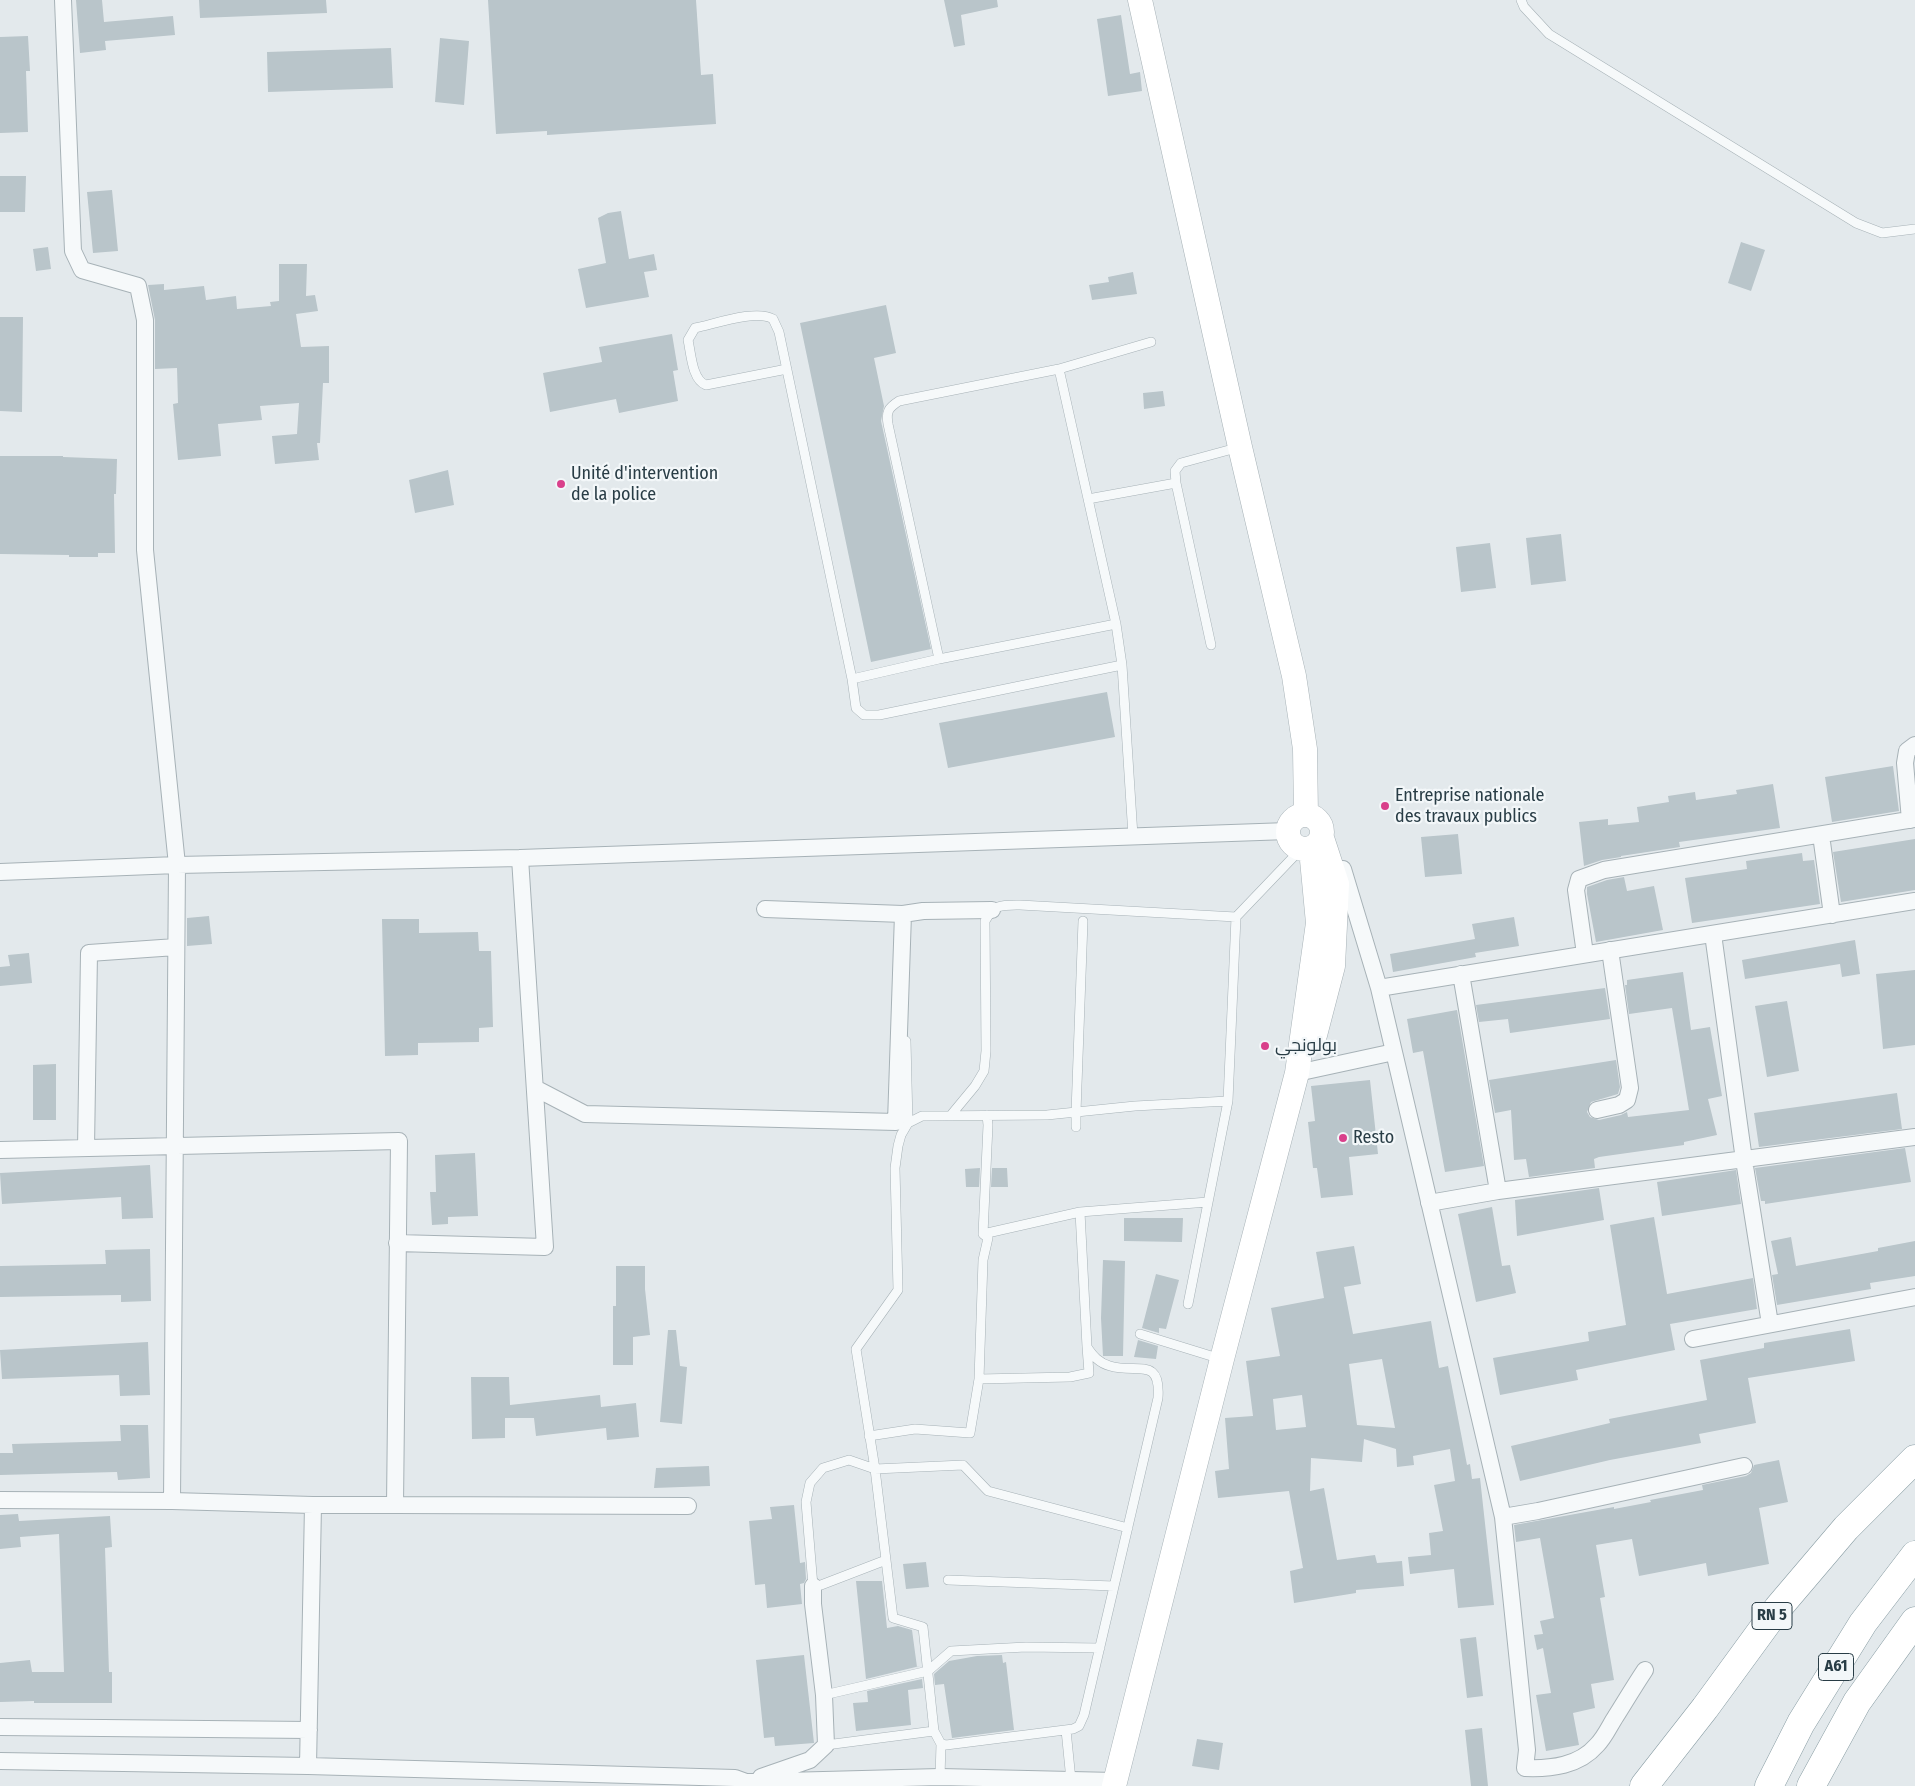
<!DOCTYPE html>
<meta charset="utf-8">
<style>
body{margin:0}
canvas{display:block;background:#e3e9ec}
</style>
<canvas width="1915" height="1786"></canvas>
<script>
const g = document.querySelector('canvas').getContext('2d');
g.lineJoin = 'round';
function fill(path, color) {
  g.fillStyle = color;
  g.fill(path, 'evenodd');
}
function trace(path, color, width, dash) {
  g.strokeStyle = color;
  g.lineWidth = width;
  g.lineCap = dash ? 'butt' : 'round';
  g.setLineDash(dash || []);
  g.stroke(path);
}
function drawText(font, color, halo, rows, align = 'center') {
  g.font = font + ' "Fira Sans Condensed",Cairo,sans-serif';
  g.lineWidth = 4.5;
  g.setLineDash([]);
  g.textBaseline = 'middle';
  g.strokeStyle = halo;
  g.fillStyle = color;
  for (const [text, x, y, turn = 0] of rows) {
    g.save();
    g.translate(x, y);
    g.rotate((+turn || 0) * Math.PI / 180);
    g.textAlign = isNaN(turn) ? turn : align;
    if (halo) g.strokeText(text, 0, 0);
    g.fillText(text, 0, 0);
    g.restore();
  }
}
fill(new Path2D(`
 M76 0H102L104 22 173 16 175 35 105 41 106 50 80 53Z
 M199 0H326L327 13 200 18Z
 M488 0H696L701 75 713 74 716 124 547 135V131L496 134Z
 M944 0H997L998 7 961 15 965 45 954 47Z
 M1121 15 1130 74 1140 72 1142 91 1108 96 1097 19Z
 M28 36 30 71H26L28 132 0 133V37Z
 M440 38 469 41 464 105 435 102Z
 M391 48 393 88 268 92 267 52Z
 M0 176H26L25 212H0Z
 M112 190 118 251 93 253 87 192Z
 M621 211 629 259 654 254 657 270 644 272 649 297 586 308 578 269 606 263 598 218 608 213Z
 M1741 242 1765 250 1751 291 1728 283Z
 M48 247 51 269 36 271 33 249Z
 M279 264H307L306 296 315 295 318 311 296 314 301 347 329 346V383H323L320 443H317L319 460 275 464 272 436 297 434 299 403 260 406 262 420 218 424 221 456 178 460 173 404 178 403 177 368 155 369V320L148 285 164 284V290L204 286 206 300 236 296 237 309 271 306 270 302 279 301Z
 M1133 272 1137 294 1092 300 1089 285 1109 282 1108 277Z
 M886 305 896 353 874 358 884 406 881 421 931 649 871 662 800 323Z
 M0 317H23L22 412 0 411Z
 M672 334 678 370 673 371 678 401 619 413 616 399 550 412 543 373 602 362 599 347Z
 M1163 391 1165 406 1144 409 1143 393Z
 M0 456H63V457L117 459 116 494H114L115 553H98V557H69V555L0 554Z
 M448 470 454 505 415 513 409 480Z
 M1561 534 1566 581 1531 585 1526 538Z
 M1490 543 1496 588 1461 592 1456 547Z
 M1107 692 1115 737 948 768 939 723Z
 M1893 766 1899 811 1832 822 1825 777Z
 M1773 784 1780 828 1679 842 1680 847 1621 856V857L1602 860 1584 866 1579 822 1608 819V825L1639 822 1637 807 1669 802 1668 796 1695 792 1696 800 1737 794 1736 790Z
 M1458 834 1462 874 1425 877 1421 837Z
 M1915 839V890L1841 902 1833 852Z
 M1802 853 1803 861 1814 860 1820 904 1692 923 1685 878 1747 869 1746 861Z
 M1624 877 1627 891 1654 886 1663 930 1596 942 1587 894V887L1607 880Z
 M209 916 212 944 187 946V918Z
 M1514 917 1519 946 1475 953 1476 957 1393 972 1390 954 1475 939 1472 924Z
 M382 919H419V933L478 932 479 951H491L493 1027 479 1028V1042L418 1043V1055L385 1056Z
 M1855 940 1860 974 1842 977 1840 964 1745 979 1742 960Z
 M29 953 32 983 0 986V967L10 966 8 955Z
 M1915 970V1045L1883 1049 1876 974Z
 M1683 972 1691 1030 1710 1027 1722 1096 1708 1099 1717 1135 1684 1142V1145L1599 1157 1594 1159 1595 1168 1529 1177 1526 1159 1514 1160 1511 1110 1495 1113 1489 1080 1616 1060 1620 1087 1618 1094 1591 1102 1587 1112 1590 1117 1599 1120 1621 1115 1627 1112 1628 1117 1689 1110 1672 1008 1629 1014 1625 985H1627V980Z
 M1605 988 1610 1019 1510 1033 1508 1019 1479 1022 1476 1005Z
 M1787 1001 1799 1071 1767 1077 1755 1006Z
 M1457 1010 1484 1166 1445 1172 1423 1051 1413 1053 1407 1019Z
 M56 1064V1120H33V1065Z
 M1370 1080 1378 1154 1349 1157 1353 1195 1321 1198 1317 1168H1313L1308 1122 1315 1121 1311 1086Z
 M1897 1093 1902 1129 1759 1147 1754 1113Z
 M1905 1148 1911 1182 1765 1204V1201H1761L1755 1168Z
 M475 1153 478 1216 448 1217V1224L432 1225 430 1192H436L435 1155Z
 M150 1165 153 1218 122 1219 121 1197 2 1204 0 1173Z
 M980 1168 979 1187H966L965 1169Z
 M992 1168H1007L1008 1187H991Z
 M1736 1170 1741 1204 1662 1216 1657 1182Z
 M1599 1188 1604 1220 1517 1236 1515 1200Z
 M1492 1207 1502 1266 1510 1265 1516 1293 1476 1302 1458 1214Z
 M1654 1217 1667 1294 1753 1278 1757 1309 1670 1324 1675 1350 1576 1370 1578 1380 1500 1395 1493 1358 1589 1341 1588 1332 1626 1325 1610 1225Z
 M1124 1218H1183L1182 1242 1124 1241Z
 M1791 1237 1796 1266 1878 1251V1248L1915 1241V1276L1870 1283 1871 1289 1777 1305 1772 1275 1778 1274 1771 1241Z
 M1354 1246 1361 1284 1344 1287 1353 1334 1431 1321 1439 1368 1448 1366 1467 1465 1470 1464 1472 1479 1480 1478 1494 1605 1458 1608 1454 1569 1410 1574 1408 1557 1431 1555 1429 1533 1443 1531 1434 1485 1455 1481 1450 1449 1413 1456 1414 1465 1397 1467 1396 1449 1364 1439 1362 1462 1311 1458 1310 1491 1324 1488 1337 1560 1375 1555 1377 1563 1402 1561 1404 1586 1356 1590V1593L1294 1603 1290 1571 1303 1568 1289 1491 1218 1498 1215 1471 1229 1469 1225 1418 1253 1416 1246 1361 1280 1356 1271 1308 1324 1298 1316 1252ZM1382 1359 1395 1428 1357 1425 1349 1364ZM1302 1395 1306 1427 1276 1430 1273 1399Z
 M150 1249 151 1301 121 1302V1295L0 1297V1266L106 1264 105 1250Z
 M1103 1260 1125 1261 1123 1356H1103L1101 1318Z
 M616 1266H645V1289L650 1335 633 1337V1365H613V1306H616Z
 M1156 1274 1179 1280 1166 1329 1159 1328V1333L1142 1328Z
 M1850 1329 1855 1361 1748 1378 1756 1423 1699 1434 1701 1443 1610 1460 1520 1481 1511 1446 1610 1423 1609 1419 1707 1400 1700 1360 1764 1348V1343Z
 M668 1330H676L680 1366 687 1367 682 1424 660 1422Z
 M1138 1340 1158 1346 1156 1359 1134 1357Z
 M148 1342 150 1395 120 1396 119 1375 2 1379 0 1350Z
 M471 1377H509L510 1405 600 1395 601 1407 636 1403 639 1437 607 1440 606 1428 536 1436 534 1418H505V1438L472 1439Z
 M120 1425H148L150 1478 118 1480 117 1472 0 1475V1453H13L12 1444 121 1441Z
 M1779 1460 1788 1502 1759 1508 1769 1564 1708 1576 1706 1563 1639 1576 1632 1539 1596 1545 1605 1597 1600 1598 1614 1680 1591 1684 1595 1708 1573 1713 1579 1745 1546 1751 1536 1695 1551 1693 1543 1648 1537 1650 1534 1635 1543 1634 1540 1621 1554 1618 1540 1538 1516 1542 1514 1525 1614 1507V1509L1651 1502 1650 1500 1703 1490 1702 1485 1746 1476 1751 1473 1754 1465Z
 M709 1466 710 1486 654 1488 656 1468Z
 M794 1505 800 1563 805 1562 806 1579 804 1583 800 1584 802 1604 767 1608 765 1584 755 1585 749 1521 772 1519 770 1507Z
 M18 1514 19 1521 110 1516 112 1547 105 1548 109 1672H112V1703H34V1701L0 1702V1663L30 1660 32 1672H64L59 1534 20 1537 21 1547 0 1549V1515Z
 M926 1562 929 1587 906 1589 903 1564Z
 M856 1581H882L887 1628 898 1626 912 1630 917 1667 920 1666 866 1679Z
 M1476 1637 1483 1696 1467 1698 1460 1639Z
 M804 1655 814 1743 775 1746 774 1737 764 1738 756 1660Z
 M1002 1655 1003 1663 1006 1662 1014 1730 952 1738 944 1684 935 1685 934 1674 949 1661 977 1656Z
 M922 1679 923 1688 908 1690 911 1725 856 1731 853 1703 868 1702 867 1691Z
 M1482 1728 1488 1786H1471L1465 1730Z
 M1197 1739 1223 1743 1219 1770 1192 1766Z`), '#b9c5ca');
const service = new Path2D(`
 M1521 0 1524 7 1549 34 1856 223 1882 233 1915 229
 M787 369 706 385C692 380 691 353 688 340L695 328C715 324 756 309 773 319L779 332 852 679 856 708 864 715H879L1122 665
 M1059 369 1116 624 1122 665 1133 836
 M1088 499 1176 483
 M1211 645 1176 483 1175 471 1181 463 1240 447
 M939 659 888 424C886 412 888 408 899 401L1059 369 1151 342
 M852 679 939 659 1116 624
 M1236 917 1301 849
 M906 1041 908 1123
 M951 1115 975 1086 984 1071 986 1051 985 921C995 904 1001 905 1020 905L1236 917 1228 1101 1188 1304
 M1076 1127V1112L1083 921
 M1080 1212 1087 1347C1093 1356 1099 1363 1110 1366 1137 1374 1161 1356 1158 1398L1084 1715 1079 1726 1073 1729 946 1745 941 1744 934 1731 923 1627 893 1618 875 1469 856 1349 898 1290 895 1168 898 1146 901 1135 908 1123 922 1116 1047 1115 1135 1106 1228 1101
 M983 1234 1080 1212 1208 1202
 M1140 1334 1221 1359
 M979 1379 1070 1377 1089 1373 1087 1347
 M869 1436 915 1429 970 1433 979 1379 983 1260 988 1238 983 1234 988 1125 987 1115
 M886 1560 821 1585 813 1586 806 1502 810 1483 823 1468 849 1460 875 1469 963 1465 988 1491 1128 1528
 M948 1580 1114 1586
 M824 1695 928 1671 951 1651 1026 1647 1100 1648
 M1066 1730 1071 1780
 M826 1745 934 1731
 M940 1777 941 1744`);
const minor = new Path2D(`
 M63 0 73 251 82 270 138 286 145 320V550L177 865 172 1501 313 1505 308 1766
 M1910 820 1905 763 1907 751 1915 745
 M1821 835 1832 915
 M1343 869 1379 988 1503 1517 1527 1750 1525 1768C1551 1769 1579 1766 1597 1745 1605 1737 1610 1725 1616 1716 1626 1700 1635 1685 1645 1670
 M0 872 177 865 520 858 1288 831
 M765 909 903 914 923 911 992 910
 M1713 934 1744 1160 1770 1324
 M1585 954 1576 890 1579 879 1604 870 1915 819
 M1461 974 1498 1191
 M1379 988 1915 901
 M1297 1073 1394 1052
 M535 1088 585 1114 896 1122 903 914
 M1597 1110 1619 1105 1627 1100 1630 1088 1610 950
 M86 1148 89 953 176 947
 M0 1150 399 1141 395 1505H313
 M1429 1203 1498 1191 1915 1137
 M397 1243 545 1247 520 858
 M1693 1339 1915 1297
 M0 1500 172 1501
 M395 1505 688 1506
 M1503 1517 1538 1511 1744 1466
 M0 1727 309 1730
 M0 1761 308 1766 735 1778 746 1782 940 1777 1115 1781
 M761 1777 810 1760 826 1745 824 1695 813 1604V1586`);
const secondary = new Path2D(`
 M1140 0 1240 447 1294 676 1305 749 1306 815
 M1288 832a17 17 0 1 1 34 0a17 17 0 1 1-34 0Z
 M1315 1035 1333 966 1337 884 1322 838
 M1114 1786 1222 1359 1297 1073 1318 923 1311 849`);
const motorway = new Path2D(`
 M1644 1786 1705 1708 1778 1608 1846 1528 1915 1459
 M1769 1786 1801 1723 1863 1623 1915 1555
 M1811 1786 1857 1702 1915 1621`);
trace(service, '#a7b2b7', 10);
trace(minor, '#a7b2b7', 18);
trace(secondary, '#a7b2b7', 25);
trace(motorway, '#899da4', 29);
trace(service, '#f6f9fa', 9);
trace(minor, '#f6f9fa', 16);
trace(secondary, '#fff', 24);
trace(motorway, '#fff', 28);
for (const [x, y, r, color] of [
 [561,484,5,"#d9408b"],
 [1385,806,5,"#d9408b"],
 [1265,1046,5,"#d9408b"],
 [1343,1138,5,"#d9408b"]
]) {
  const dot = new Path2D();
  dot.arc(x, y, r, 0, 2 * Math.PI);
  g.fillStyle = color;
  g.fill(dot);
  trace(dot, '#f3f7f9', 2);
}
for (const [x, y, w] of [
 [1772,1616,40],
 [1836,1667,35]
]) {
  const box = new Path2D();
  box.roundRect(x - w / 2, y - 13.5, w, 27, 4);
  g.fillStyle = '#f3f7f9';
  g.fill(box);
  trace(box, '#293d46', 1);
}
drawText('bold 16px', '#293d46', null, [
 ["RN 5",1772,1616],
 ["A61",1836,1667]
]);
drawText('18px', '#293d46', '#f3f7f9', [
 ["Unité d'intervention",571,474],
 ["de la police",571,495],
 ["Entreprise nationale",1395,796],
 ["des travaux publics",1395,817],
 ["بولونجي",1275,1046],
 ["Resto",1353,1138]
], 'left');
</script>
